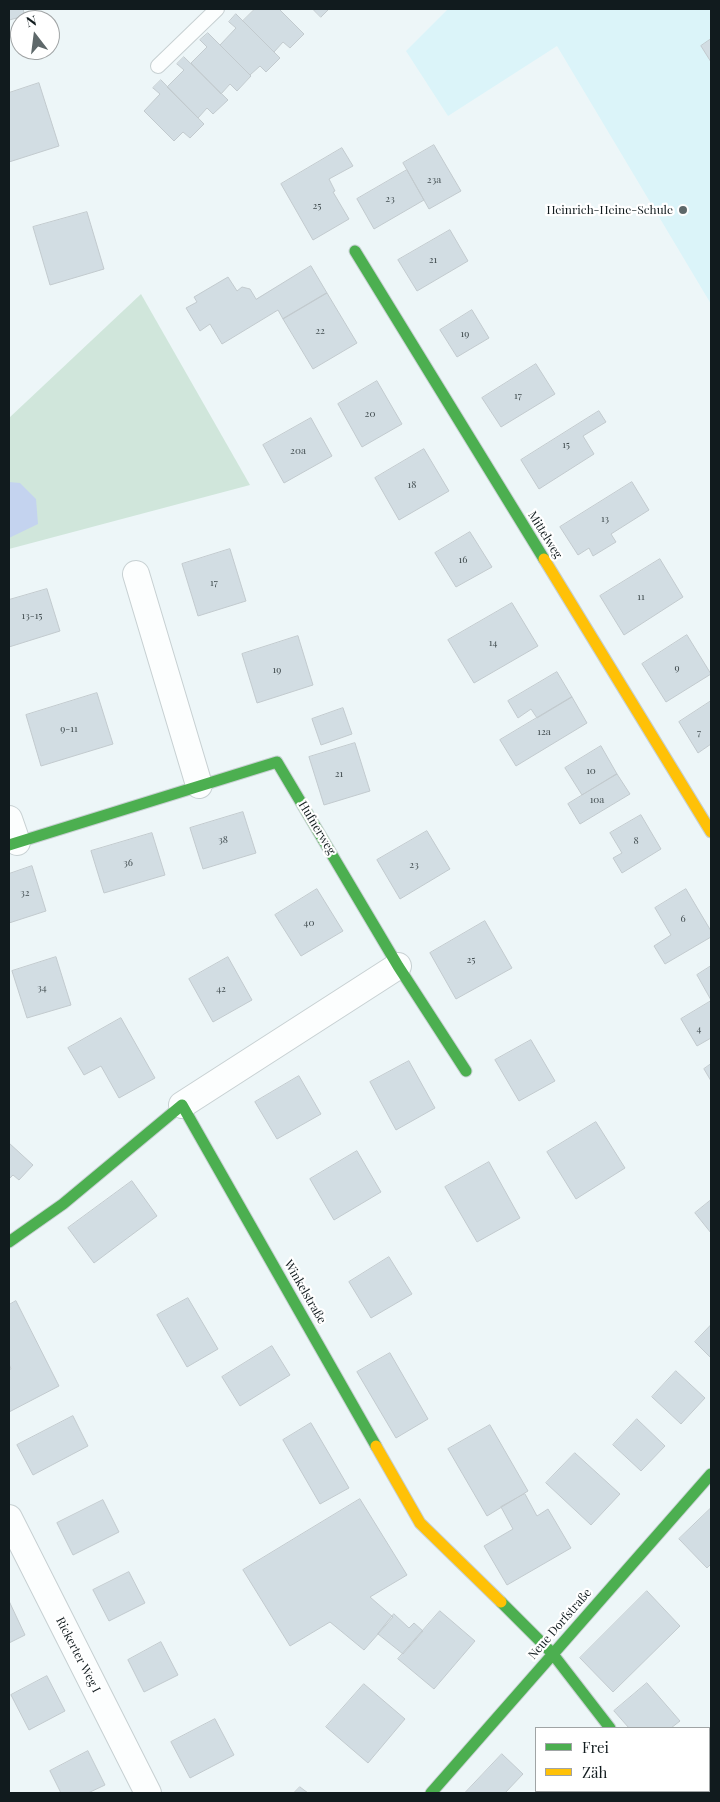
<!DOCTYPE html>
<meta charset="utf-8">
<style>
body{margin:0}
#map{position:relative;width:720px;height:1802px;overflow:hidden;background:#edf6f8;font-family:"Playfair Display",serif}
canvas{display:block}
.frame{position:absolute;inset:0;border:10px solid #111b1e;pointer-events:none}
.legend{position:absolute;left:535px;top:1727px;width:175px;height:65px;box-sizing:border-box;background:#fff;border:1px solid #a0a4a5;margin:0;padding:6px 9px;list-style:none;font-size:15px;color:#111b1e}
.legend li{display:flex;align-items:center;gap:10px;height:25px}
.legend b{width:25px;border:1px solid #a0a4a5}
.north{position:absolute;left:10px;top:10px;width:50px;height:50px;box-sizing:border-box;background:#fff;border:1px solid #a0a4a5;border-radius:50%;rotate:345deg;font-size:14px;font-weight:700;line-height:20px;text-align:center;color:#111b1e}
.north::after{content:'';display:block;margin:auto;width:18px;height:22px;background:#5e686a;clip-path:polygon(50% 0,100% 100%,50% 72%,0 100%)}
</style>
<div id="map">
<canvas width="720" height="1802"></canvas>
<div class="frame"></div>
<ul class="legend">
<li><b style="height:6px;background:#4caf50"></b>Frei</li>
<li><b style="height:6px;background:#ffc107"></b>Zäh</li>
</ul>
<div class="north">N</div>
</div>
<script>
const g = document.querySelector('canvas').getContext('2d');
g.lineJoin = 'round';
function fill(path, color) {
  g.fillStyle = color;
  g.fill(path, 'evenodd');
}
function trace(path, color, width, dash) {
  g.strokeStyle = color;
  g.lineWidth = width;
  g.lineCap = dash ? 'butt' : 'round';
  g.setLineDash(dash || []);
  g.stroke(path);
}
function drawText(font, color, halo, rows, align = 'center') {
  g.font = font + ' "Playfair Display",serif';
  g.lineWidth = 4.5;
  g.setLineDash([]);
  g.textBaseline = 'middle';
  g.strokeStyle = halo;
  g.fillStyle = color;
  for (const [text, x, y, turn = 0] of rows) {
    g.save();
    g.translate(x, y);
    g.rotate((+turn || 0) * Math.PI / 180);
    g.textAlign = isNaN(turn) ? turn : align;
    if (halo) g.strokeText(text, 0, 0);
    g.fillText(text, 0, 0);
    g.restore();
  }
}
fill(new Path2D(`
 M448 9H711V304L557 46 448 116 406 51Z`), '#dbf4f9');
fill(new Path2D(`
 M141 294 250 485 9 549V418Z`), '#d0e6db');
fill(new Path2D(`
 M9 482 20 483 36 499 38 524 9 538Z`), '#c4d3ef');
const building = new Path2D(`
 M9 9H23L25 16 9 20Z
 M255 9H279L304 34 290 48 283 42 274 52 243 21Z
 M313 9H329L321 17Z
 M236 14 280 58 266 72 260 66 250 75 220 45 236 28 229 22Z
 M208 33 251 76 237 91 230 84 221 94 191 63 207 47 200 40Z
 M711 39V62L701 46Z
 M184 57 228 100 213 114 207 108 198 118 167 87 184 70 177 64Z
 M161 80 204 124 190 138 183 132 174 141 144 111 160 94 153 88Z
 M39 83 59 146 9 162V93Z
 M434 145 461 191 429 209 403 163Z
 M342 148 353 166 329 179 335 191 333 192 349 219 313 240 281 184Z
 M407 170 424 200 374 229 357 199Z
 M87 212 104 269 50 285 33 227Z
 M450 230 468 261 417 291 398 260Z
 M311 266 327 293 283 319 278 310 222 344 210 324 200 331 186 308 197 302 194 297 228 277 237 291 242 287 250 289 256 299Z
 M327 293 357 343 313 369 283 319Z
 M472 310 489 338 457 357 440 330Z
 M536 364 555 394 501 427 482 398Z
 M377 381 402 424 362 447 338 404Z
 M599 411 606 422 583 436 594 454 539 489 521 460Z
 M311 418 332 456 284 483 263 445Z
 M424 449 449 491 399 520 375 478Z
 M632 482 649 510 611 534 616 542 593 556 589 548 578 555 560 527Z
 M470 532 492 567 456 587 435 553Z
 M230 549 246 601 198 616 182 564Z
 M660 559 683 597 624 635 600 596Z
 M47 589 60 631 9 647V600Z
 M512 603 538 646 474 683 448 640Z
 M687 635 711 674 666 702 642 664Z
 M298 636 313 685 257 703 242 654Z
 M557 672 572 697 537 718 531 709 518 718 508 701Z
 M97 693 113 744 41 766 26 715Z
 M572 697 587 723 516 766 500 740Z
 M711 701V744L698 753 679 722Z
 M343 708 352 734 321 745 312 719Z
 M355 743 370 791 324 805 309 757Z
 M601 746 617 774 582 795 565 768Z
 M617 774 630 794 580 824 568 804Z
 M243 812 256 853 203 869 190 828Z
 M641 815 661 849 622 873 613 858 622 853 610 833Z
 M427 831 450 869 400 899 377 860Z
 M152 833 165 875 104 893 91 851Z
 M32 866 46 911 9 923V874Z
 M317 889 343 931 301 956 275 915Z
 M686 889 711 931V937L665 964 654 946 671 935 655 908Z
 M485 921 512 968 456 999 430 953Z
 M56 957 71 1005 27 1018 12 971Z
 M228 957 252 1000 213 1022 189 979Z
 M711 966V1000L697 975Z
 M711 1001V1038L697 1046 681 1019Z
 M121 1018 155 1078 119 1098 101 1066 84 1075 68 1048Z
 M531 1040 555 1081 519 1101 495 1060Z
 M409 1061 435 1108 396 1130 370 1082Z
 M711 1064V1081L704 1069Z
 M299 1076 321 1114 277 1139 255 1102Z
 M596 1122 625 1168 576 1199 547 1152Z
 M9 1143 33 1165 19 1180 13 1175 9 1179Z
 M357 1151 381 1192 334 1220 310 1179Z
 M489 1162 520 1218 477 1242 445 1187Z
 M132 1181 157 1216 94 1263 68 1228Z
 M711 1200V1233L695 1213Z
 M389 1257 412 1294 371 1318 349 1282Z
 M188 1298 218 1349 187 1367 157 1315Z
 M16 1301 59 1386 9 1412V1370L11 1369 9 1364V1305Z
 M711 1325V1358L695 1342Z
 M272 1346 290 1375 240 1406 222 1377Z
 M390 1353 428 1419 396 1438 357 1372Z
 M676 1371 705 1398 681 1424 652 1397Z
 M73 1416 88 1446 33 1475 17 1445Z
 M637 1419 665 1446 641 1471 613 1445Z
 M311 1423 349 1488 320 1504 283 1440Z
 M490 1425 528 1491 487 1516 448 1449Z
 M575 1453 620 1494 591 1525 546 1483Z
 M525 1494 537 1516 548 1509 571 1548 507 1585 484 1546 513 1529 501 1507Z
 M360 1499 407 1575 370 1597 393 1617 364 1650 330 1622 290 1646 243 1570Z
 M103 1500 119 1532 73 1555 57 1523Z
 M711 1508V1564L707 1568 679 1539Z
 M129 1572 145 1603 109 1621 93 1590Z
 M647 1591 680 1626 613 1692 580 1658Z
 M9 1601 25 1635 9 1643Z
 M440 1611 475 1641 434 1689 398 1659Z
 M394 1614 409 1628 414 1623 423 1631 403 1654 378 1634Z
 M161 1642 178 1675 144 1692 128 1660Z
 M47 1676 65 1711 29 1730 11 1695Z
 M647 1683 680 1721 671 1728H629L614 1711Z
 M364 1684 405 1719 368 1763 326 1727Z
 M215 1719 234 1755 190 1778 171 1742Z
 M88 1751 105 1785 88 1793H61L50 1771Z
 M502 1754 523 1774 505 1793H465Z
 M711 1777V1793H683L682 1791H709V1778Z
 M300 1787 308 1793H294Z
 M548 1791H594L596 1793H545Z`);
fill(building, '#d2dde3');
trace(building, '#c2cace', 1);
const lane = new Path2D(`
 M158 66 217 9`);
const street = new Path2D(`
 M136 574 199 785
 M9 819 17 842
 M182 1105 398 966
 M9 1518 148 1793
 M648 1791 649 1793`);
const fast = new Path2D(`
 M355 251 544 559
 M9 845 277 762 398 966 466 1071
 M9 1242 63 1204 182 1105 376 1446
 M501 1602 552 1653 610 1728
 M431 1793 711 1474`);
const slow = new Path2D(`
 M544 559 711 832
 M376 1446 420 1523 501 1602`);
trace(lane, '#c7d0d2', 16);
trace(street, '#c7d0d2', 28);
trace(fast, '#c7d0d2', 13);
trace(slow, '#c7d0d2', 13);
trace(lane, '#fcfefe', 14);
trace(street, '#fcfefe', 26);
trace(fast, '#4caf50', 11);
trace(slow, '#ffc107', 11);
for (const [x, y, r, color] of [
 [683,210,5,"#5e686a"]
]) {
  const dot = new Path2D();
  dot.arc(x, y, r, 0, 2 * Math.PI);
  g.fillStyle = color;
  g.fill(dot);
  trace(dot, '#fff', 2);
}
drawText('10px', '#414c4f', null, [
 ["23a",434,180],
 ["23",390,199],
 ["25",317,206],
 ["21",433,260],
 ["22",320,331],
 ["19",465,334],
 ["17",518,396],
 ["20",370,414],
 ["15",566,445],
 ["20a",298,451],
 ["18",412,485],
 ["13",605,519],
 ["16",463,560],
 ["17",214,583],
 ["11",641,597],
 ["13-15",32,616],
 ["14",493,643],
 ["9",677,668],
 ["19",277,670],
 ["9-11",69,729],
 ["12a",544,732],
 ["7",699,733],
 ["10",591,771],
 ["21",339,774],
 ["10a",597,800],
 ["38",223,840],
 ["8",636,841],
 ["36",128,863],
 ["23",414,865],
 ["32",25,893],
 ["6",683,919],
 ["40",309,923],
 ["25",471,960],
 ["34",42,988],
 ["42",221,989],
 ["4",699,1029]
]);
drawText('12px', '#111b1e', '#fff', [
 ["Heinrich-Heine-Schule",673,210]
], 'right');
drawText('12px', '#111b1e', '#fff', [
 ["Mittelweg",545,535,58],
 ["Hufnerweg",317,828,59],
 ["Winkelstraße",305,1292,60],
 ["Neue Dorfstraße",560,1624,-49],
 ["Rickerter Weg I",78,1655,63]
]);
</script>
